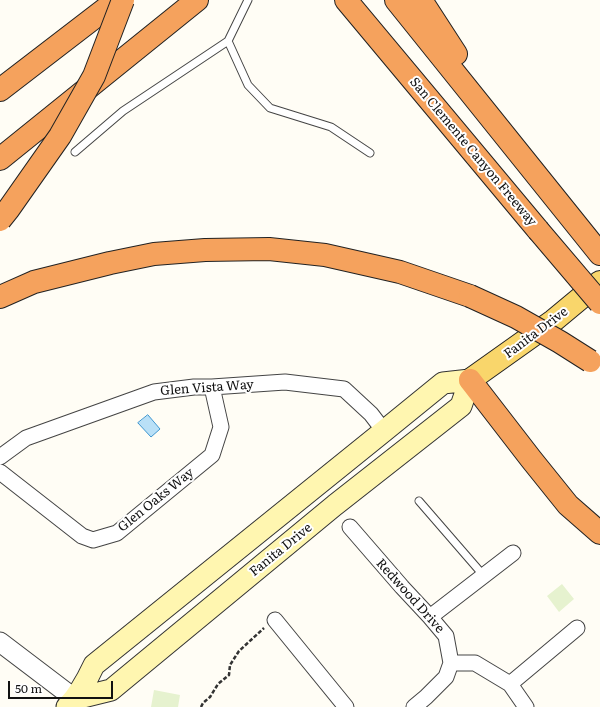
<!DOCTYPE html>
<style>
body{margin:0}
#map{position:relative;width:600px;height:707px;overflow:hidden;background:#fffdf5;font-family:Literata,serif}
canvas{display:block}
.scale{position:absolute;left:8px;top:681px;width:105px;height:18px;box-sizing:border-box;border:2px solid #111;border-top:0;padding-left:5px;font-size:12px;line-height:14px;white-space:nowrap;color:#111;-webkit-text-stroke:3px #fff;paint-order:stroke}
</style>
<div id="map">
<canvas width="600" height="707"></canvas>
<div class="scale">50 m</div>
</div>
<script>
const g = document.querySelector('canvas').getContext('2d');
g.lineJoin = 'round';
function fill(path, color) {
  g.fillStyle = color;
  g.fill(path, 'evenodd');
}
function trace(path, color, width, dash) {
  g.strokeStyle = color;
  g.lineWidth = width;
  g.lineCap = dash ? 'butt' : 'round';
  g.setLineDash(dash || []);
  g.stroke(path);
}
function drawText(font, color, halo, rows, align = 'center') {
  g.font = font + ' Literata,serif';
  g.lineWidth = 4;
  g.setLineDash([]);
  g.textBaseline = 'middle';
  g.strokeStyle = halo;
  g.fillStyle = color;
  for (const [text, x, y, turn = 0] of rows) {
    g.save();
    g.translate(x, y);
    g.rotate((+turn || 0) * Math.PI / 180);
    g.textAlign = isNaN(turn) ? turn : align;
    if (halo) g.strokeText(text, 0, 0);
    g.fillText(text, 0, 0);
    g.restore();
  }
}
fill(new Path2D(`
 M562 584 574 599 559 612 547 596Z
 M154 690 180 695 178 707H151Z`), '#e6f2cf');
const water = new Path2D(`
 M148 415 160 429 151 437 138 423Z`);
fill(water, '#b9e0f7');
trace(water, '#3f96cf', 1);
const service = new Path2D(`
 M228 41 248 85 270 108 331 127 370 153
 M75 152 123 111 228 41 248 0
 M419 501 484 576`);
const minor = new Path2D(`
 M0 457 26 438 154 392 194 387H212L285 382 344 389 371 414 384 431
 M0 472 82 536 93 540 117 533 212 455 221 427 212 387
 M350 527 402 587 430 617 446 636 451 663 446 677 426 697 414 707
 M430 617 513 553
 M275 620 346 707
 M451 663H475L510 684 577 628
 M510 684 526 707`);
const tertiary = new Path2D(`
 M0 642 75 699`);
const secondary = new Path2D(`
 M67 707C79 695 87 680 94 665L384 431 443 383 470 380 461 406 335 505 111 690 75 699`);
const primary = new Path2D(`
 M470 380 553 321 600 282`);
const motorway = new Path2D(`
 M346 0 538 230
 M396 0 600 254
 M421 0 456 54
 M0 90 117 0
 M0 159 197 0
 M0 297 34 282 110 263 154 254 205 250 269 249 325 255 400 272 470 296
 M470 380 531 459 568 505 600 533`);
trace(service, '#444', 9);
trace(minor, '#444', 17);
trace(tertiary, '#444', 21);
trace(secondary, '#333', 23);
trace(primary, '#222', 24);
trace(motorway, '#222', 24);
trace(new Path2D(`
 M201 707 203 703 210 697 218 684 229 675 230 665 239 651 264 628`), '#333', 2.5, [4, 2]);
trace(service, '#fff', 7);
trace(minor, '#fff', 15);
trace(tertiary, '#fff', 19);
trace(secondary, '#fff6b0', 21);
trace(primary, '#f9d66b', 22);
trace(motorway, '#f5a25d', 22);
const motorwayBridge = new Path2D(`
 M0 220 8 210 60 136 94 76 123 0
 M538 230 600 303
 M470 296 516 317 560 342 590 361`);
trace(motorwayBridge, '#222', 24, []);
trace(motorwayBridge, '#f5a25d', 22);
drawText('13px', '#111', '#fff', [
 ["San Clemente Canyon Freeway",473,152,50],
 ["Fanita Drive",536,333,-37],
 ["Glen Vista Way",207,388,-4],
 ["Glen Oaks Way",156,500,-39],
 ["Fanita Drive",281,550,-39],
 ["Redwood Drive",410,596,48]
]);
</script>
